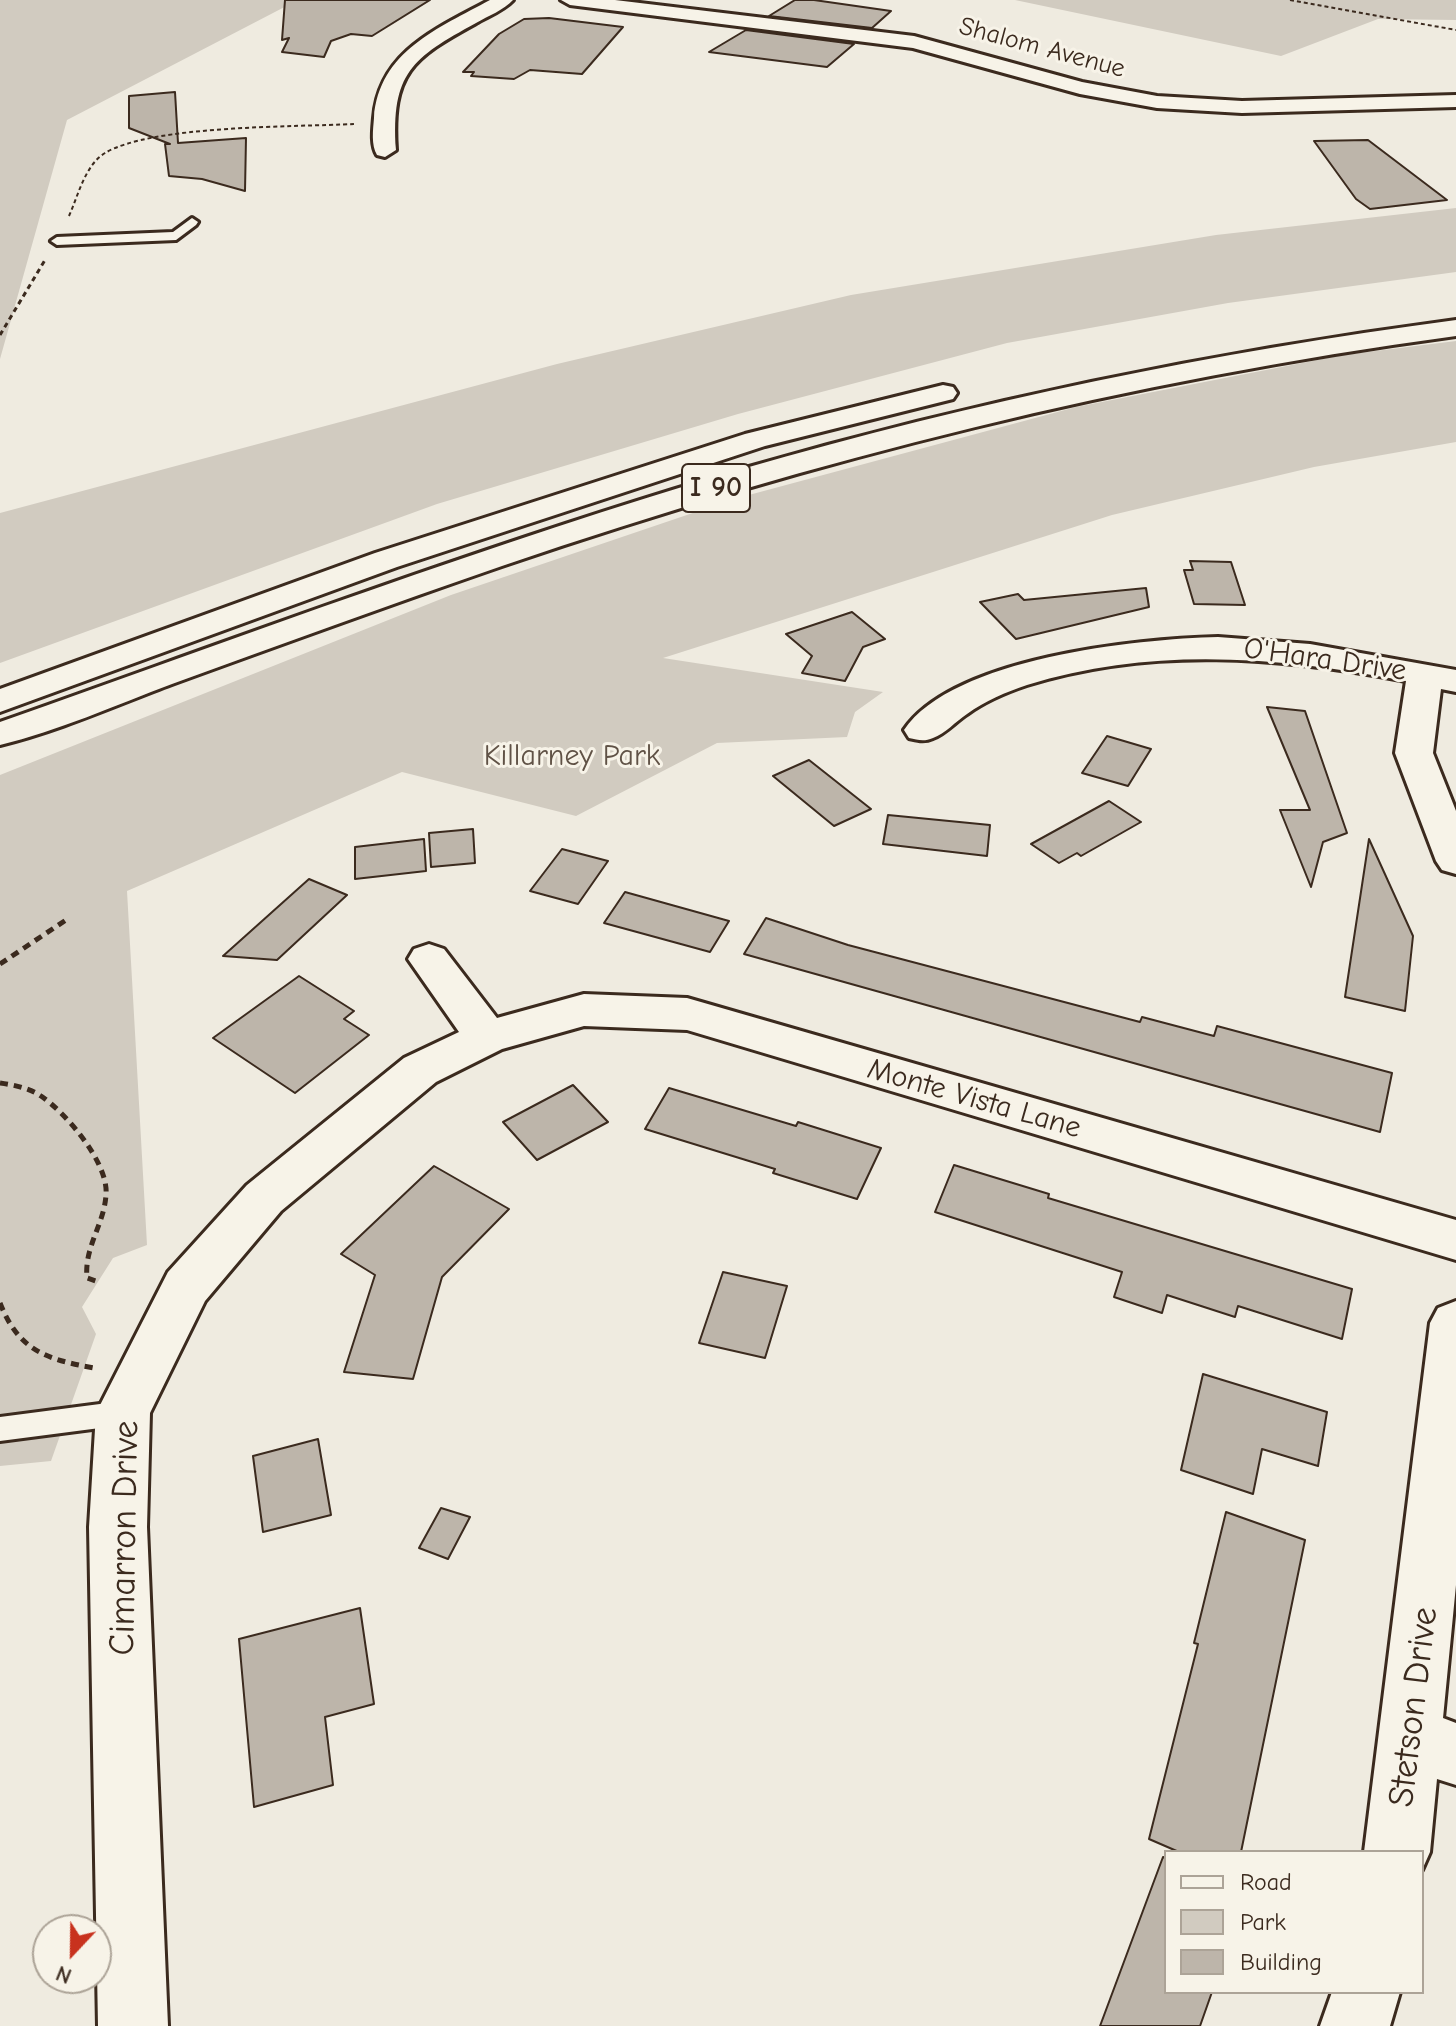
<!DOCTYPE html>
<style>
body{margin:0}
#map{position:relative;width:1456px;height:2026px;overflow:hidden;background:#efebe0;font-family:"Comic Neue",sans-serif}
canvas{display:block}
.legend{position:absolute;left:1164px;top:1850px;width:260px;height:144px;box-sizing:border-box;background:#f7f3e8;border:2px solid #aca397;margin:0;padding:10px 14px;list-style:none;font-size:24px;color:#3b2a1e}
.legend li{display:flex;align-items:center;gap:16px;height:40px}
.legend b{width:40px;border:2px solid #aca397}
.north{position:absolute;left:32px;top:1914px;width:80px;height:80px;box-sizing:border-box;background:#f7f3e8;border:2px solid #aca397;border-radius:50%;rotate:202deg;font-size:22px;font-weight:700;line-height:32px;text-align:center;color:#3b2a1e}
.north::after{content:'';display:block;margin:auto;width:28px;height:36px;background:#c8321e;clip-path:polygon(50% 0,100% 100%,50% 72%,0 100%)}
</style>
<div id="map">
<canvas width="1456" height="2026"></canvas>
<ul class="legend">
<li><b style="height:10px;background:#f7f3e8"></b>Road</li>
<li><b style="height:22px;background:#d1cbc0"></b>Park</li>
<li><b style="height:22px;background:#bdb5aa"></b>Building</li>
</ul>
<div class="north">N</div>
</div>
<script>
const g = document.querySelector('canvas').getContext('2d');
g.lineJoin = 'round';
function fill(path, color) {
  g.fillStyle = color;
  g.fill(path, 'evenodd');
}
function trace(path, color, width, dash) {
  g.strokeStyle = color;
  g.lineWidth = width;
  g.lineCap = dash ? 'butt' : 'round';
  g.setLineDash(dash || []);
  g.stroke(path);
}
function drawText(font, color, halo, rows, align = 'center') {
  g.font = font + ' "Comic Neue",sans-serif';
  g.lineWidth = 6;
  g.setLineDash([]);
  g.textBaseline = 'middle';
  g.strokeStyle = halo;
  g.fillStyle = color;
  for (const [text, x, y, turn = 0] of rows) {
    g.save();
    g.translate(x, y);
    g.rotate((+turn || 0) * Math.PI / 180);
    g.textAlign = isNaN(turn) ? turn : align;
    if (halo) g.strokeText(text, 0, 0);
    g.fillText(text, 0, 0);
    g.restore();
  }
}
fill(new Path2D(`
 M0 0H298L67 120 0 359Z
 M1015 0H1456V20L1378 19 1281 56Z
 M1456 208V272L1228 303 1007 343 738 414 437 504 0 663V513L557 364 851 295 1216 235Z
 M1456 341V442L1314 467 1112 515 663 658 883 692 855 712 847 737 717 743 576 816 402 772 127 891 147 1245 113 1258 82 1307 96 1334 51 1461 0 1466V775L451 595 734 499 1076 407 1343 355Z`), '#d1cbc0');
const building = new Path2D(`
 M285 0H430L372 36 351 34 331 41 324 57 282 52 289 38 282 40Z
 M795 0H814L891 11 872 28 769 16Z
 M549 18 623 27 582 74 530 70 514 79 471 76 474 72H463L499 34 524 19Z
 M746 30 854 44 827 67 709 52Z
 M175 92 178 143 246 138 245 191 202 179 169 176 165 144H170L129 128V96Z
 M1368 140 1447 200 1370 209 1356 199 1314 141Z
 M1190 561 1231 562 1245 605 1194 604 1184 570H1193Z
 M1146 588 1149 607 1016 639 980 602 1018 594 1024 600Z
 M852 612 885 639 863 647 845 681 802 673 812 656 786 634Z
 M1267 707 1305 711 1347 833 1323 842 1311 887 1280 810H1310Z
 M1107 736 1151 749 1128 786 1082 773Z
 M809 760 871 809 834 826 773 776Z
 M1109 801 1141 822 1081 856 1077 853 1059 863 1031 844Z
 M888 815 990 825 987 856 883 844Z
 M473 829 475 863 431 867 429 833Z
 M424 839 426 871 355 879V847Z
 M1369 839 1413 936 1405 1011 1345 997Z
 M562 849 608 861 578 904 530 891Z
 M309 879 347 895 277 960 223 956Z
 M625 892 729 921 710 952 604 923Z
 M766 918 848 945 1140 1022 1142 1017 1214 1036 1217 1026 1392 1073 1380 1132 744 954Z
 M299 976 354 1011 344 1019 369 1035 295 1093 213 1038Z
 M573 1085 608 1122 537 1160 503 1122Z
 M669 1088 796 1126 798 1122 881 1148 857 1199 773 1173 775 1169 645 1129Z
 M954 1165 1049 1194 1048 1198 1352 1289 1342 1339 1238 1306 1235 1317 1167 1295 1162 1313 1114 1297 1122 1272 935 1212Z
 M434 1166 509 1209 442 1277 413 1379 344 1372 375 1275 341 1254Z
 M723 1272 787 1286 765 1358 699 1343Z
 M1203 1374 1327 1412 1318 1466 1262 1449 1253 1494 1181 1470Z
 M318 1439 331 1515 263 1532 253 1456Z
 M441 1508 470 1517 448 1559 419 1548Z
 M1226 1512 1305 1540 1241 1852H1179L1149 1839 1198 1644 1194 1643Z
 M360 1608 374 1704 325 1717 333 1785 254 1807 239 1639Z
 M1163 1857 1166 1858V1992H1212L1200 2026H1100Z`);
fill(building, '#bdb5aa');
trace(building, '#3b2a1e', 2);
const service = new Path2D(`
 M192 218 198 222 196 225 176 240 57 245 51 241 57 237 173 232Z
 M123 1401 133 1405 137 1413 133 1421 123 1425 0 1441V1417Z`);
const minor = new Path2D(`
 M490 0H513C504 10 488 16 476 23 412 58 391 73 396 150L385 157 377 155C371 145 373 130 374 118 379 51 439 28 490 0Z
 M561 0H615L914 36 1082 82 1157 96 1242 101 1456 95V107L1242 113 1157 108 1080 94 913 48 570 5Z
 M1218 637 1310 644 1456 670V692L1441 689 1433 753 1456 811V874L1442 870 1436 861 1395 753 1406 681C1279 657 1153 646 1027 685 1006 692 985 701 967 714 956 721 945 734 933 738 924 742 918 740 909 738L904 730C953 658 1136 639 1218 637Z
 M429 944 444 949 497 1018 584 994 687 998 1456 1220V1260L687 1030 584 1026 502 1049 436 1082 281 1211 205 1301 150 1413 147 1527 168 2026H98L89 1527 96 1413 168 1272 247 1185 404 1058 459 1032 408 959 414 949Z
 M1456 1301V1585L1443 1718 1456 1723V1785L1437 1779 1430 1852 1422 1870V1852H1364L1430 1323 1438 1308Z
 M1332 1992H1400L1390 2026H1320Z`);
const motorway = new Path2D(`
 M1456 320V336C1125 381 819 458 502 566 392 604 282 644 172 684 116 705 58 731 0 745V722C246 635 491 543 742 469 976 401 1214 352 1456 320Z
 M943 385 953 387 957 393 953 399 765 446 397 567 0 712V689L375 553 745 434Z`);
trace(service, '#3b2a1e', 6);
trace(minor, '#3b2a1e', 6);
trace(motorway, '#3b2a1e', 6);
trace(new Path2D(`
 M1290 0 1456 30
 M69 216C78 196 85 165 105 153 152 125 295 127 354 124`), '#3b2a1e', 2, [4, 3]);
trace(new Path2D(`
 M0 335 45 260`), '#3b2a1e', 3, [5, 4]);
trace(new Path2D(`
 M0 964 69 918
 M0 1083C14 1085 29 1088 41 1096 66 1113 109 1163 106 1195 104 1225 84 1247 87 1278L99 1282
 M0 1303C19 1351 46 1359 94 1368`), '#3b2a1e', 5, [8, 6]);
fill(service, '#f7f3e8');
fill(minor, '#f7f3e8');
fill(motorway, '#f7f3e8');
drawText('26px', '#3b2a1e', '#f7f3e8', [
 ["Shalom Avenue",1042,48,15]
]);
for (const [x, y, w] of [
 [716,488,68]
]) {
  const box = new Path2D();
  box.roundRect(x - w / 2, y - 24, w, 48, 6);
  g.fillStyle = '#f7f3e8';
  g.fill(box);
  trace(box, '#3b2a1e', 2);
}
drawText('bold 28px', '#3b2a1e', null, [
 ["I 90",716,488]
]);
drawText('30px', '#3b2a1e', '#f7f3e8', [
 ["O'Hara Drive",1325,660,8],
 ["Monte Vista Lane",974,1099,16]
]);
drawText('30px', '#605246', '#f7f3e8', [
 ["Killarney Park",572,757]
]);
drawText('36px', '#3b2a1e', '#f7f3e8', [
 ["Cimarron Drive",125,1538,-89],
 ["Stetson Drive",1414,1707,-83]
]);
</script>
